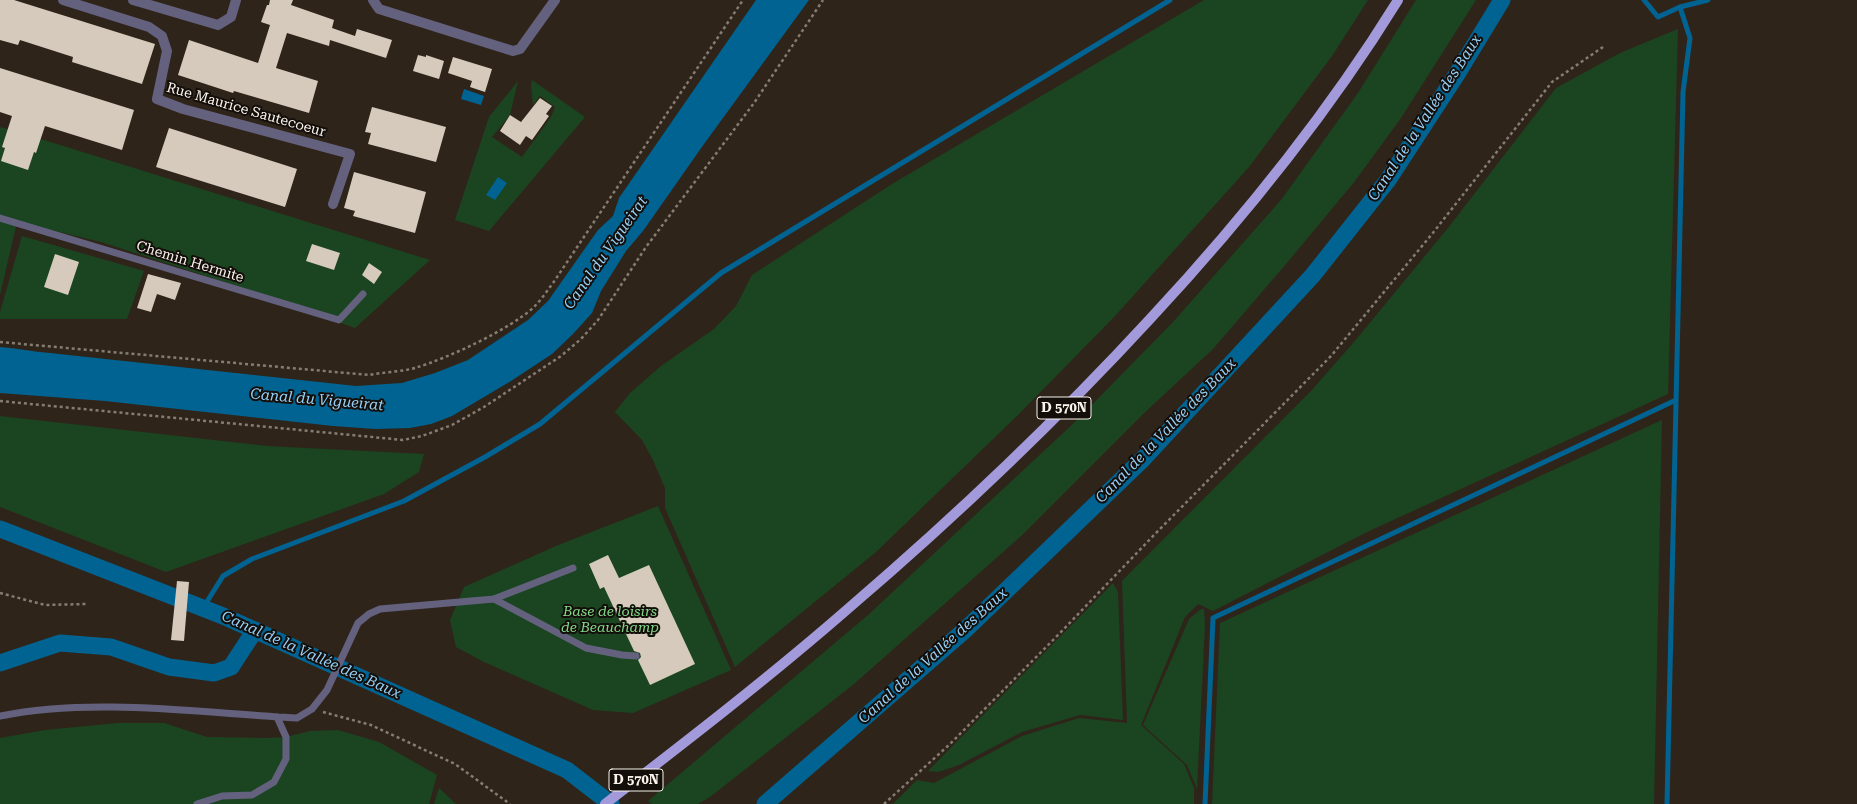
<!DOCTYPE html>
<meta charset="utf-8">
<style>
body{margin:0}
canvas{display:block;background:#2e241a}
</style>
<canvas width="1857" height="804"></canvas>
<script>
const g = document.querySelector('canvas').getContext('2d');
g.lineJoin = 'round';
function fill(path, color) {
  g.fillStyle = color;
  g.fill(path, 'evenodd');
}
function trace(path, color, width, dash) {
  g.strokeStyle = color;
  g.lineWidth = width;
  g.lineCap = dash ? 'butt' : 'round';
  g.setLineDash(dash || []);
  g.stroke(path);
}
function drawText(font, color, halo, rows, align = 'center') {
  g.font = font + ' "Roboto Serif",serif';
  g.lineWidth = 4;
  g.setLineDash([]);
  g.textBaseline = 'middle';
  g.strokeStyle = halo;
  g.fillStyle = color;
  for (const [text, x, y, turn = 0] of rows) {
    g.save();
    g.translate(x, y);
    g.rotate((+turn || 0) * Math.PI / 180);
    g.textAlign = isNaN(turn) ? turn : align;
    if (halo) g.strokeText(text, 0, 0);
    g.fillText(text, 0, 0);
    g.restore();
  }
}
fill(new Path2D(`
 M1204 0H1368L1332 56 1249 167 1115 316 1019 414 876 552 735 667 665 508V488L652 458 642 440 615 412 630 393 661 366 714 329 736 306 752 275 892 184Z
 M1416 0H1476L1401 118 1355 181 1286 264 1213 349 1141 416 1020 537 854 684 710 797 698 804H652L648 801 868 615 1076 421 1173 322 1281 200 1358 93Z
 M1678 29 1668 394 1367 532 1213 611 1198 604 1185 617 1141 725 1184 764 1194 788V804H893L917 780 934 783 1022 736 1079 718 1127 723 1122 581 1311 391 1354 342 1448 228 1556 88 1620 53Z
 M532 80 585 117 489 231 455 220 489 117 518 81 510 115 492 137 522 157 551 117 555 107 540 96 533 105 531 86Z
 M0 127 15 131 430 260 355 328 246 289 101 242 17 222 0 295Z
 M22 236 144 271 127 319H0V312Z
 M0 416 267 446 424 454 419 472 384 494 166 572 0 507Z
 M1662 420 1654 804H1212L1220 623Z
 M658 506 731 670 633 713 593 710 484 662 456 647 450 620 464 587 556 546Z
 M1113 583 1118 592 1123 720 1080 715 1022 732 959 765 938 772 928 771Z
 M1201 609H1204L1205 625 1197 789 1187 765 1143 725 1189 619Z
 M118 723H164L207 737 269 738 286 737 310 731 338 730 379 742 437 775 429 804H0V738L45 730Z
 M439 788 456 804H434Z`), '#1b4420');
fill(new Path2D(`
 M756 0H809L704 144 643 231 626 251 601 291 592 313 573 334 552 354 511 381 452 416 431 424 410 428 375 429 333 426 105 401 0 393V347C17 348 33 352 50 353L356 386 402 383 435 373 468 360 528 320 548 301 598 230 613 216 619 198Z
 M464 89 484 96 481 105 461 99Z
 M498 177 507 183 495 200 486 195Z`), '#006392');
trace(new Path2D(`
 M1644 0 1658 17 1680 7 1708 0
 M203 608 223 576 252 559 404 501 485 457 540 424 721 273 1170 0
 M1205 804 1213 618 1676 400
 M1667 804 1683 92 1690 38 1680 7`), '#006392', 5);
trace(new Path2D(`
 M0 529 223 616 567 770 611 804
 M0 663 60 643 111 647 169 667 214 673 231 667 255 630
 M765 804 965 630 1143 459 1313 275 1388 180 1457 74 1502 0`), '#006392', 17);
fill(new Path2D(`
 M0 0H14L155 44 142 84 72 62 73 57 20 40 18 45 0 40Z
 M270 0H293L291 5 334 20 332 28 355 36 357 29 392 40 386 58 330 40 329 46 287 33 276 68 318 81 309 113 234 91 233 93 178 75 189 40 258 63 270 25 261 22 267 5H269Z
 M418 55 426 57V55L444 61 439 79 413 71Z
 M453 57 492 69 485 92 470 87 472 81 448 73Z
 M0 68 134 110 122 150 45 126 36 153 34 152 28 170 1 161 5 148 2 147 12 116 0 112Z
 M540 98 552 106 546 114 549 116 532 140 526 136 520 145 500 131 510 115 521 122Z
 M372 107 446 127 436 162 368 144 371 133 365 132Z
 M169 128 297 169 285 207 156 167Z
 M354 172 426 192 415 233 353 216 355 211 344 208Z
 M312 244 340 253 334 270 306 261Z
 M55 254 79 262 68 295 44 287Z
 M369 263 382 272 374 284 362 275Z
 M148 274 181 283 175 300 157 294 151 312 137 308Z
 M608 555 619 578 649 565 695 664 650 685 638 660 641 657 640 653 634 651 604 587 600 589 589 564Z
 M177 581 189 582 184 641 171 640Z`), '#d6cabc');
trace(new Path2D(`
 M0 342 369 375C384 372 400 372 415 368 448 358 509 330 534 307 541 300 547 291 553 283L743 0
 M0 401 403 440 422 436 452 425 484 407 561 356 581 339 598 320 646 247 754 103 823 0
 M0 593 45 605 86 604
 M323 712 371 725 455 764 510 804
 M884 804 950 744 1059 634 1155 534 1331 356 1432 234 1552 82 1603 47`), '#857c73', 2.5, [3, 3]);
trace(new Path2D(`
 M0 218 339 320 363 294
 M494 599 586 648 622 655 636 656
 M0 716C93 697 202 713 297 718L312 709 327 690 358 623 369 614 380 609 494 599 573 568
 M197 804 222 796 252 795 274 782 286 759V737L277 717`), '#64617f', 7);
trace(new Path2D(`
 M63 0 149 27 162 36 167 51 157 99 183 109 350 154 333 204
 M133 0 218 25 231 17 236 0
 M373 0 379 9 513 51 520 49 555 0`), '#64617f', 10);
trace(new Path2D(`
 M605 804C688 740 771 676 850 607 955 517 1056 421 1150 319 1242 220 1327 115 1398 0`), '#a29ada', 10);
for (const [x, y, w] of [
 [1064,408,54],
 [636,780,54]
]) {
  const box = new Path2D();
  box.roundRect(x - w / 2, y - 11, w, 22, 3);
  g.fillStyle = '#130e0a';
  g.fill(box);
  trace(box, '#faf3ec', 1);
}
drawText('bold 13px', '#faf3ec', null, [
 ["D 570N",1064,408],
 ["D 570N",636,780]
]);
drawText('14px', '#faf3ec', '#130e0a', [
 ["Rue Maurice Sautecoeur",246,110,16],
 ["Chemin Hermite",190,262,17]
]);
drawText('italic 14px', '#83d889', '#130e0a', [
 ["Base de loisirs",610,612],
 ["de Beauchamp",610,628]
]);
drawText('italic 15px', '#95d0f8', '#130e0a', [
 ["Canal de la Vallée des Baux",1425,118,-57],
 ["Canal du Vigueirat",606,253,-55],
 ["Canal du Vigueirat",317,400,5],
 ["Canal de la Vallée des Baux",1166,431,-46],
 ["Canal de la Vallée des Baux",311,655,24],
 ["Canal de la Vallée des Baux",933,656,-42]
]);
</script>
